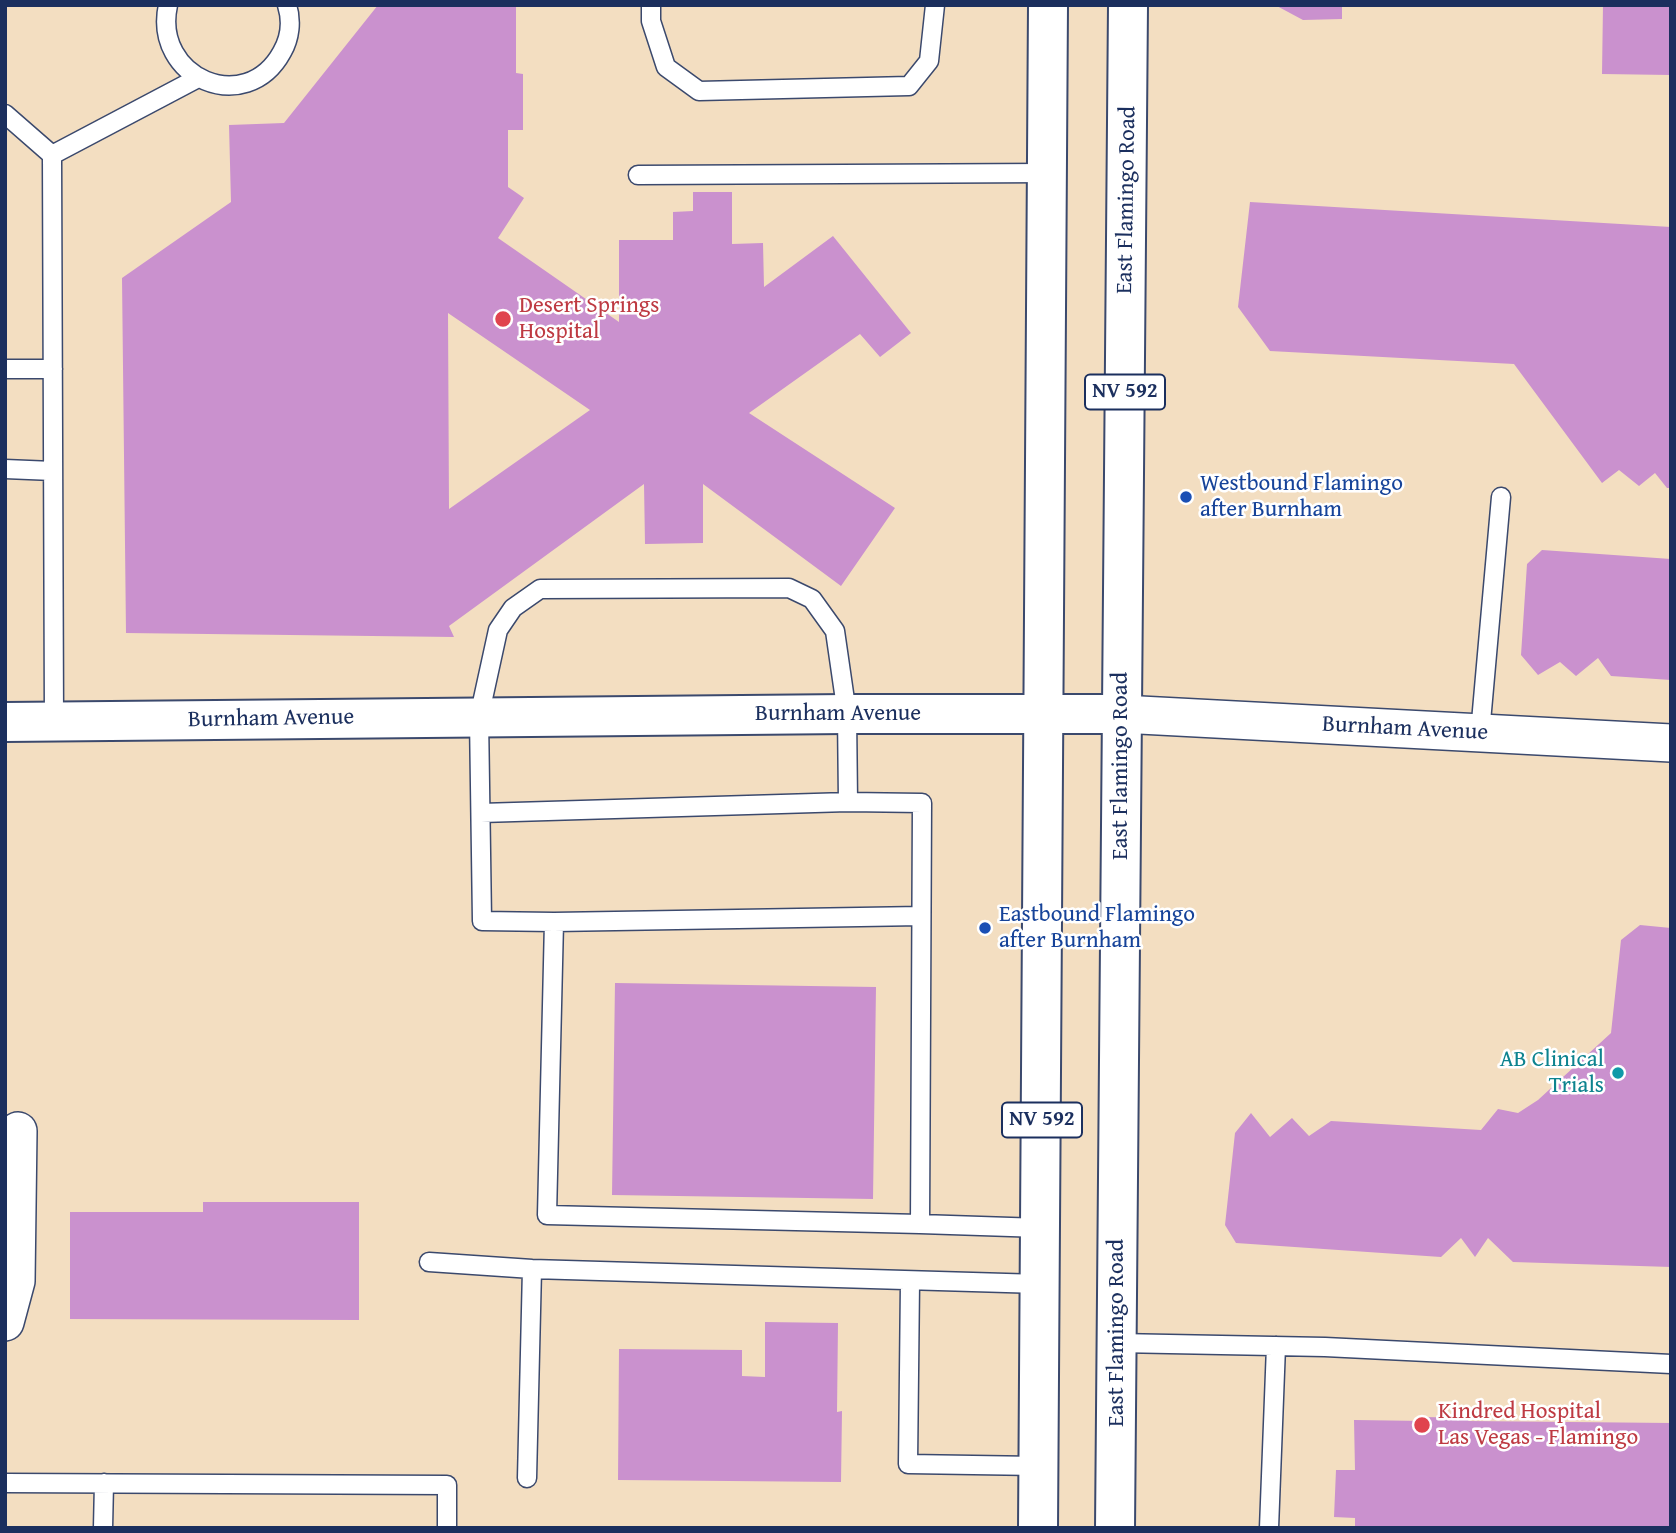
<!DOCTYPE html>
<style>
body{margin:0}
#map{position:relative;width:1676px;height:1533px;overflow:hidden;background:#f3dec1;font-family:"Gentium Book Plus",serif}
canvas{display:block}
.frame{position:absolute;inset:0;border:7px solid #1b2f5e;pointer-events:none}
</style>
<div id="map">
<canvas width="1676" height="1533"></canvas>
<div class="frame"></div>
</div>
<script>
const g = document.querySelector('canvas').getContext('2d');
g.lineJoin = 'round';
function fill(path, color) {
  g.fillStyle = color;
  g.fill(path, 'evenodd');
}
function trace(path, color, width, dash) {
  g.strokeStyle = color;
  g.lineWidth = width;
  g.lineCap = dash ? 'butt' : 'round';
  g.setLineDash(dash || []);
  g.stroke(path);
}
function drawText(font, color, halo, rows, align = 'center') {
  g.font = font + ' "Gentium Book Plus",serif';
  g.lineWidth = 5;
  g.setLineDash([]);
  g.textBaseline = 'middle';
  g.strokeStyle = halo;
  g.fillStyle = color;
  for (const [text, x, y, turn = 0] of rows) {
    g.save();
    g.translate(x, y);
    g.rotate((+turn || 0) * Math.PI / 180);
    g.textAlign = isNaN(turn) ? turn : align;
    if (halo) g.strokeText(text, 0, 0);
    g.fillText(text, 0, 0);
    g.restore();
  }
}
fill(new Path2D(`
 M378 5H516V73L523 74V130H508V187L524 198 498 238 619 322V240H673V212L693 211V192H732V244L763 243 764 287 833 236 911 333 880 357 860 334 749 413 895 508 841 586 703 484V543L645 544 644 484 449 626 454 637 126 633 122 278 231 202 229 125 284 123ZM448 313 590 410 449 509Z
 M1275 5H1342V19L1303 20Z
 M1603 5H1671V75L1602 74Z
 M1250 202 1671 227V488H1667L1655 473 1639 486 1619 470 1602 483 1514 364 1270 351 1238 307Z
 M1542 550 1671 559V680L1611 676 1598 658 1576 676 1560 662 1538 675 1521 655 1527 564Z
 M1640 925 1671 928V1267L1513 1262 1488 1238 1475 1257 1461 1238 1441 1257 1236 1243 1225 1225 1235 1133 1251 1113 1270 1137 1292 1118 1309 1136 1331 1121 1481 1130 1498 1109 1518 1113 1538 1100 1611 1033 1621 940Z
 M615 983 876 987 873 1199 612 1195Z
 M203 1202H359V1320L70 1319V1212H203Z
 M765 1322 838 1323 837 1412 842 1411 841 1482 618 1480 619 1349 742 1350V1376L765 1377Z
 M1425 1417 1470 1418 1468 1421 1671 1423V1528H1355V1518L1334 1517 1336 1470H1355L1354 1420 1425 1421Z`), '#ca91ce');
const service = new Path2D(`
 M168 5C152 78 246 118 282 52 290 38 292 21 287 5
 M651 5V21L666 67 699 91 909 86 929 61 935 5
 M5 114 52 155
 M638 175 1048 173
 M5 369H53
 M5 469 53 471
 M789 588 812 599 835 631 847 714 848 802 922 803 920 1224 547 1215 554 922 482 921 479 717 498 630 513 608 540 589Z
 M54 722 52 155 198 78
 M1480 733 1501 497
 M481 813 848 802
 M554 922 921 916
 M920 1224 1041 1228
 M429 1262 532 1269 1040 1284
 M910 1282 908 1464 1038 1466
 M1117 1343 1325 1347 1671 1364
 M527 1478 532 1269
 M5 1483 447 1485V1528
 M103 1528 104 1483
 M1269 1528 1276 1346`);
const minor = new Path2D(`
 M1121 714 1671 743
 M5 1322 16 1281 18 1131`);
const tertiary = new Path2D(`
 M5 722 847 714H1121`);
const primary = new Path2D(`
 M1038 1528 1048 5
 M1115 1528 1128 5`);
trace(service, '#3b496d', 21);
trace(minor, '#3b496d', 40);
trace(tertiary, '#3b496d', 42);
trace(primary, '#3b496d', 42);
trace(service, '#fff', 18);
trace(minor, '#fff', 37);
trace(tertiary, '#fff', 38);
trace(primary, '#fff', 38);
for (const [x, y, r, color] of [
 [503,319,9,"#e0444e"],
 [1186,497,7,"#1a4fb4"],
 [985,928,7,"#1a4fb4"],
 [1618,1073,7,"#0f9aa8"],
 [1422,1425,9,"#e0444e"]
]) {
  const dot = new Path2D();
  dot.arc(x, y, r, 0, 2 * Math.PI);
  g.fillStyle = color;
  g.fill(dot);
  trace(dot, '#fff', 2.5);
}
for (const [x, y, w] of [
 [1125,392,80],
 [1042,1120,80]
]) {
  const box = new Path2D();
  box.roundRect(x - w / 2, y - 17.5, w, 35, 5);
  g.fillStyle = '#fff';
  g.fill(box);
  trace(box, '#1b2f5e', 2);
}
drawText('bold 21px', '#1b2f5e', null, [
 ["NV 592",1125,392],
 ["NV 592",1042,1120]
]);
drawText('23px', '#1b2f5e', '#fff', [
 ["East Flamingo Road",1127,200,-89],
 ["Burnham Avenue",838,714],
 ["Burnham Avenue",271,719,-1],
 ["Burnham Avenue",1405,729,3],
 ["East Flamingo Road",1121,766,-90],
 ["East Flamingo Road",1117,1333,-90]
]);
drawText('23px', '#be3a42', '#fff', [
 ["Desert Springs",519,306],
 ["Hospital",519,332],
 ["Kindred Hospital",1438,1412],
 ["Las Vegas - Flamingo",1438,1438]
], 'left');
drawText('23px', '#164399', '#fff', [
 ["Westbound Flamingo",1200,484],
 ["after Burnham",1200,510],
 ["Eastbound Flamingo",999,915],
 ["after Burnham",999,941]
], 'left');
drawText('23px', '#0d838f', '#fff', [
 ["AB Clinical",1604,1060],
 ["Trials",1604,1086]
], 'right');
</script>
